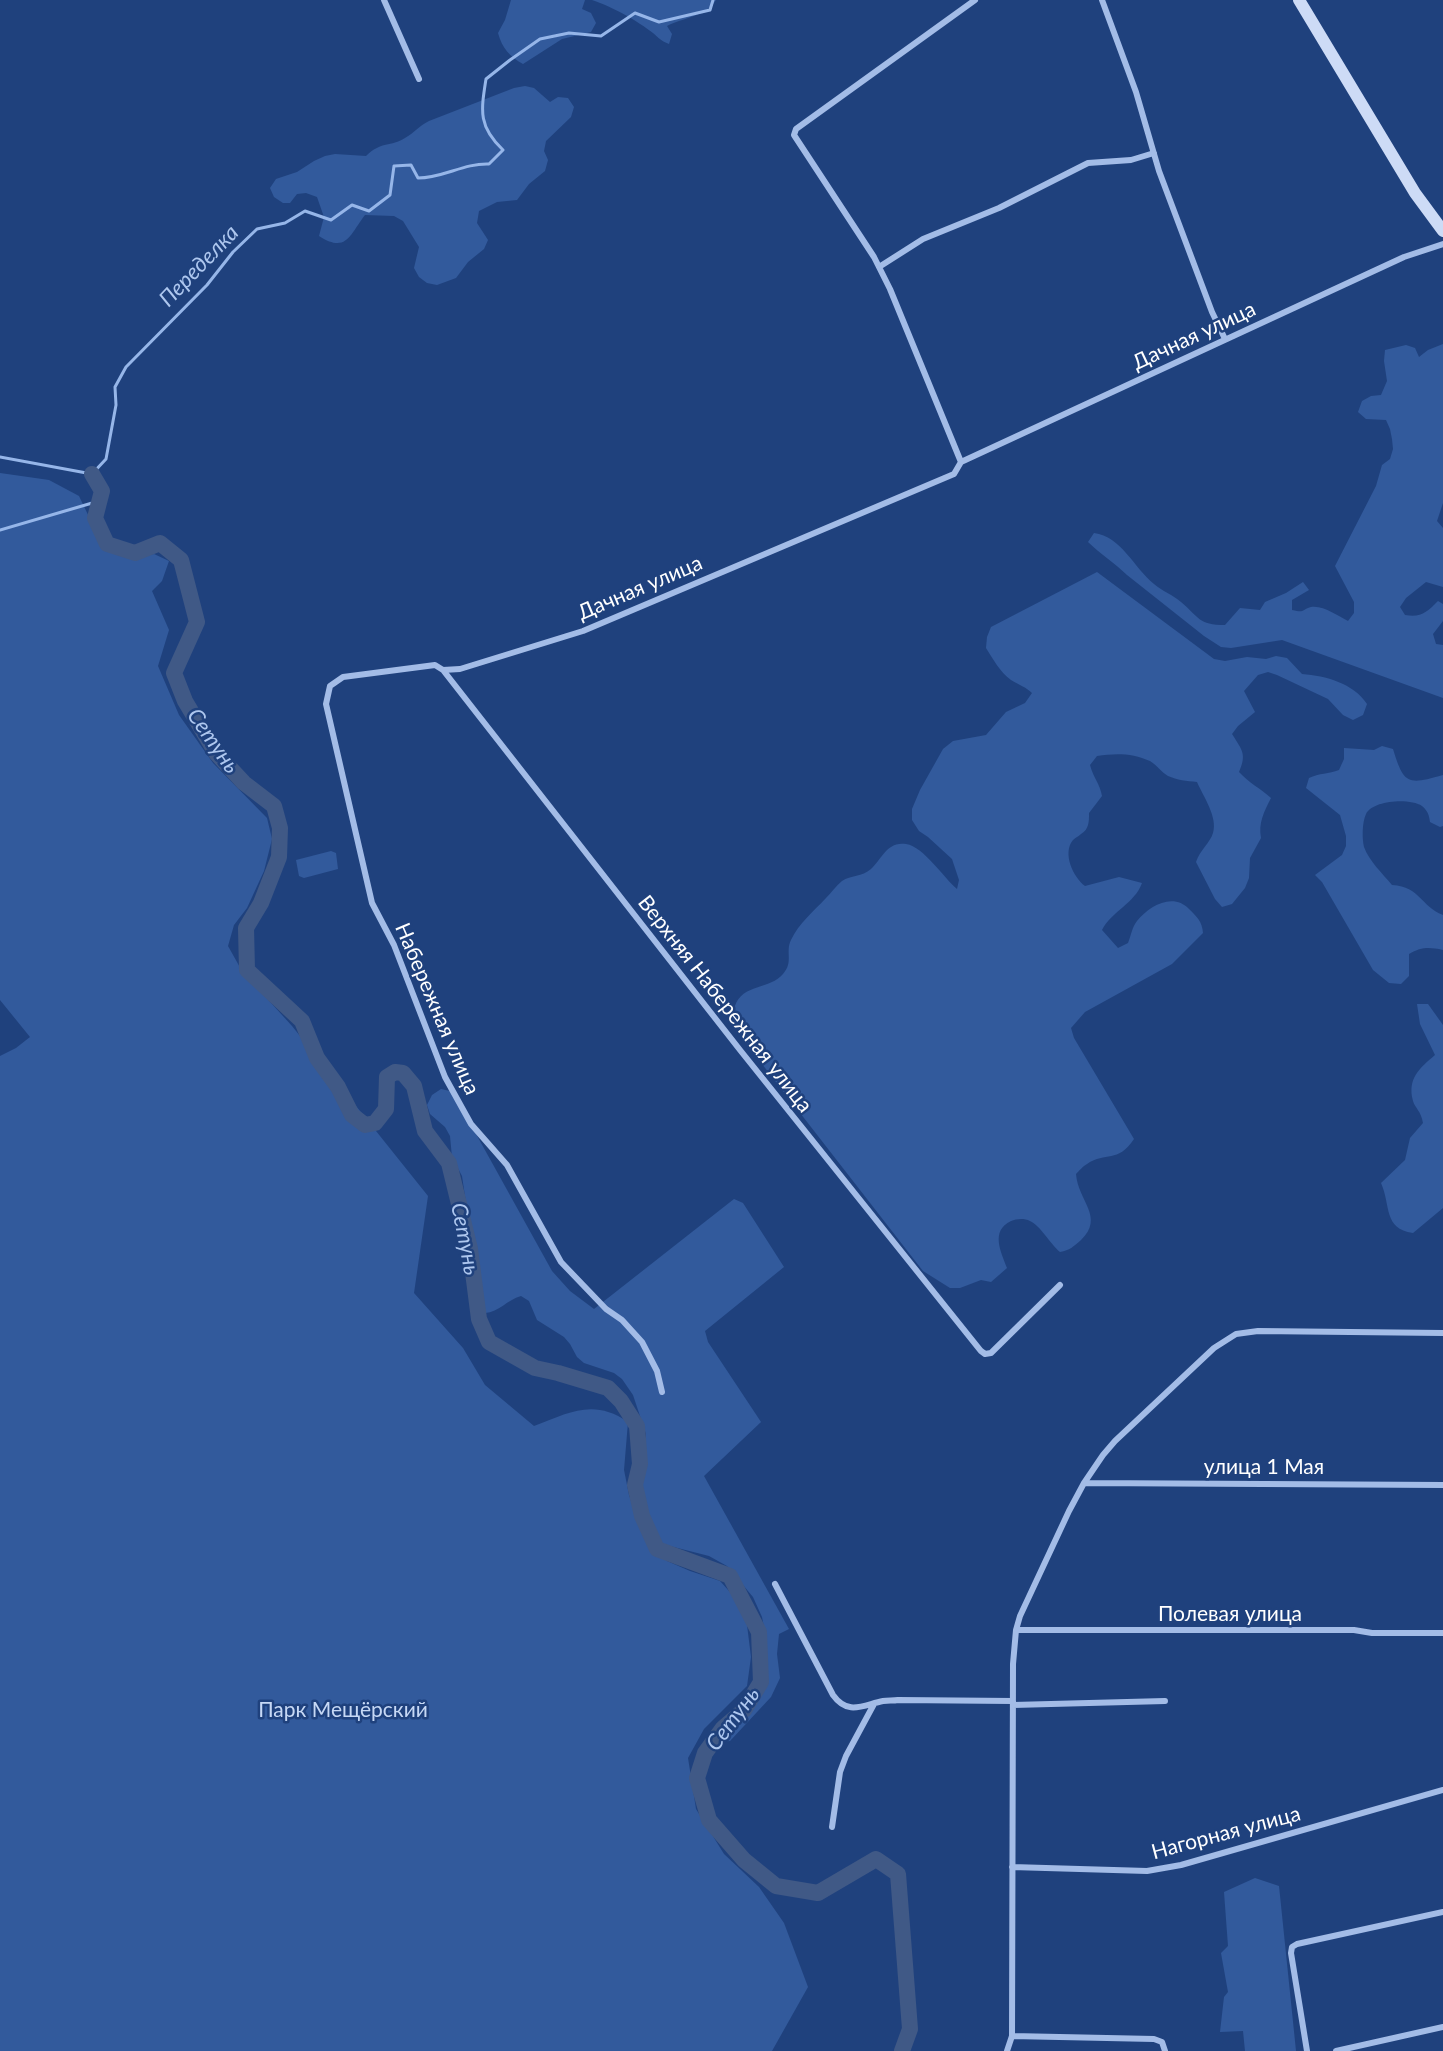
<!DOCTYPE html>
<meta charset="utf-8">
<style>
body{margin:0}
canvas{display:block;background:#1f417d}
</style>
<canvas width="1443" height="2051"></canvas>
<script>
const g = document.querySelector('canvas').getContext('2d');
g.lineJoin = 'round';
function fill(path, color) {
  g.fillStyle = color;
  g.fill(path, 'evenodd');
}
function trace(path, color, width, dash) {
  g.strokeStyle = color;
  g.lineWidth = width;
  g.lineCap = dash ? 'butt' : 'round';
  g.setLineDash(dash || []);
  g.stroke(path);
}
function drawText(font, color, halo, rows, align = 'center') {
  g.font = font + ' Lato,sans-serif';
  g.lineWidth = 5;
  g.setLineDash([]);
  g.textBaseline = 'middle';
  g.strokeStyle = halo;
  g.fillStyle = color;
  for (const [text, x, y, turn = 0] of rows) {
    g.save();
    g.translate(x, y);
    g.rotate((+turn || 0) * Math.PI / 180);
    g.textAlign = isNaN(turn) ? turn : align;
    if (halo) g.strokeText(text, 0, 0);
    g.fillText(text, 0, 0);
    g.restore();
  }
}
fill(new Path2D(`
 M511 0H585L582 9 591 13 596 23 591 32 562 39 523 64C510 57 502 48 498 33L505 20Z
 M592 0H716C707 16 682 18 667 26L672 34 669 44C661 41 659 38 653 33 638 21 611 6 592 0Z
 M525 86 534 88 550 102 558 97 568 98 574 107 571 117 546 141 544 151 548 160 545 171 529 184 517 200 497 202 479 211 477 223 488 240 484 249 468 262 456 278 437 285 427 283 419 277 414 268 419 247 403 221 394 216 365 215C350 234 347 254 319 236L324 217 317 197 306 193 297 194 290 203H283L274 197 270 188 276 179 297 172 314 161 325 156 335 154 366 156C381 141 391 147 405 138 414 133 419 126 429 121L514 88Z
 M1443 344V503L1437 521 1443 528V587L1426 582 1406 598 1400 607 1405 615C1421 618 1427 612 1438 601L1443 604V621L1433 634 1436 644 1443 645V698L1282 640 1231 648 1221 647 1204 636 1127 575C1115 563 1100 554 1088 542L1094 533C1121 536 1134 568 1154 584 1162 591 1173 595 1181 602 1199 617 1198 625 1225 625L1240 608 1260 610 1265 602 1286 593 1303 582 1309 590 1292 600V610C1305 613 1301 610 1311 607 1323 605 1338 616 1348 621L1354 613V602L1335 566 1376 486 1382 465 1390 459 1393 449 1392 439 1390 429 1386 420 1366 419 1358 412 1362 401 1371 396 1381 395 1387 381 1384 361 1385 350 1406 345 1415 348 1419 357 1428 350Z
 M0 473 49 480 79 496 101 542 133 558 154 554 169 561 162 581 152 591 169 630 158 666 179 715 213 763 267 818 272 839 264 871 247 908 234 925 228 946 242 971 292 1026 428 1196 414 1293 463 1348 485 1385 534 1426C569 1413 593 1398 628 1422L624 1470 629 1495 643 1536 667 1561 690 1571 720 1581 738 1601 747 1625 751 1657 747 1686 704 1729 688 1758 696 1809 724 1854 759 1887 784 1923 808 1987 772 2051H0V1056L16 1048 30 1037 0 1000Z
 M1097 572 1214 659 1225 661 1247 657 1266 659 1276 656 1287 658 1302 674C1326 676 1353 683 1367 704L1363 715 1353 720 1343 715 1328 699 1277 675 1268 672 1258 675 1244 691 1255 712 1238 726 1232 734C1242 750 1247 754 1239 772 1249 783 1260 788 1271 798 1264 812 1258 823 1261 838L1250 858 1249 878 1245 888 1232 904 1222 907 1215 899 1196 862C1200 850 1210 843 1213 833 1218 817 1203 796 1197 782 1187 781 1177 780 1168 776 1161 772 1157 765 1150 761 1133 753 1115 753 1097 756L1090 765C1093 777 1100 784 1102 796L1089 813C1089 822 1089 829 1081 834 1078 837 1076 837 1073 840 1062 853 1073 877 1085 886L1119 877 1142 883C1135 903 1112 911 1102 930L1118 948 1128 943C1131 936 1132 927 1137 921 1149 906 1173 892 1189 909 1197 917 1202 921 1203 933L1172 964 1085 1012 1071 1028 1074 1038 1134 1139C1117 1164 1106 1151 1087 1164 1083 1166 1079 1171 1076 1174 1078 1201 1105 1217 1081 1240 1073 1247 1070 1250 1060 1252 1050 1244 1040 1225 1030 1221 1024 1218 1016 1219 1011 1221 990 1231 1001 1252 1007 1268L991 1282 981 1280 960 1288H950L923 1271 755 1055C746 1041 729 1023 735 1006 742 984 771 989 783 974 794 962 785 952 791 940 799 923 813 912 826 898 831 893 836 886 842 881 851 875 862 877 871 869 882 859 887 841 906 844 924 847 943 877 957 889L959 880 952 859 928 837 919 831 912 820V809L920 790 943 749 953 741 986 735 1006 712 1025 703 1032 693C1026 687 1019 685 1011 680 1000 672 993 659 986 648L987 637 991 627Z
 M1382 746 1393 749C1404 785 1408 785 1443 775V826L1440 827 1430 822C1429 815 1428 811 1422 806 1410 798 1373 800 1366 814 1362 822 1362 839 1364 847 1369 861 1383 874 1392 885 1421 887 1420 906 1443 915V950C1429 947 1421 947 1409 954V976L1401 984 1389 983 1373 970 1322 882 1315 875 1342 855 1346 846V836L1340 815 1306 788 1309 778C1319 773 1329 774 1339 770L1344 759V748L1374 750Z
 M331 851 336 853 338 869 304 878 299 876 296 860Z
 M1417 1004H1428L1443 1025V1208L1413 1233C1383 1229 1391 1205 1381 1183L1405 1160 1410 1138 1423 1123C1421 1111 1415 1108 1413 1101 1407 1078 1420 1068 1435 1055L1420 1024Z
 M441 1089 450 1091 455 1096 552 1271 570 1291 594 1309 734 1199 743 1203 784 1267 705 1331 708 1342 761 1422 704 1476 789 1629 779 1634 777 1654 780 1678 771 1697 730 1741 720 1742 726 1731 754 1700 763 1684 766 1637 762 1617 753 1597 727 1566 709 1556 662 1544 655 1536 640 1497 646 1434 633 1395 622 1379 614 1373 584 1363 577 1357 570 1344 564 1337 537 1320 529 1301 521 1296C507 1300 499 1312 485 1313L479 1305 472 1242 462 1176 452 1157 450 1136 445 1127 430 1114 427 1105 432 1095Z
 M1255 1878 1279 1886 1296 2051H1245L1243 2031 1220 2032 1224 1997 1228 1992 1221 1953 1228 1946 1224 1892Z`), '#325a9c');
trace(new Path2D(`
 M0 457 92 474 106 459 116 405 115 387 126 367 207 285 233 252 257 229 285 223 305 211 331 220 352 205 369 211 390 195 394 166 411 165 418 178C443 178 464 163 489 164L503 150C478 126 481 111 486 79L510 60 540 39 569 33 601 36 635 13 659 22 710 10 713 0
 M0 530 99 501`), '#96b6e9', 3);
trace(new Path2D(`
 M92 474 102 491 95 518 107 544 135 553 160 543 181 560 197 622 174 673 185 701 216 753 244 783 274 806 280 828 279 857 261 903 246 928 247 970 302 1021 317 1058 338 1087 352 1115 365 1125 375 1123 386 1109 387 1077 395 1072 403 1073 414 1086 425 1131 449 1163 470 1249 479 1319 489 1342 535 1368 558 1373 608 1388 621 1401 637 1426 640 1464 635 1485 642 1516 657 1549 730 1576 759 1632 761 1682 744 1710 723 1728 705 1753 697 1778 709 1820 744 1860 776 1886 818 1893 876 1859 898 1874 910 2029 902 2051`), '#405986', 16);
trace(new Path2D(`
 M384 0 419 79
 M1102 0 1136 92 1159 171 1212 312 1225 339
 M879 267 923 239 999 208 1088 163 1131 160 1154 153
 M961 462 890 289 874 257 794 135 796 129 975 0
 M961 462 1404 257 1443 244
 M443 670 740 1050 981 1351 985 1354 991 1353 1060 1285
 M662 1392 657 1371 642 1342 622 1320 606 1309 561 1262 507 1165 471 1124 445 1077 394 945 372 903 326 704 330 686 343 677 435 665 443 670 460 669 583 631 954 474 961 462
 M1084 1483 1443 1485
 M775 1584 833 1695C848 1716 863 1705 883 1701 888 1700 893 1701 898 1700L1013 1701
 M1016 1630H1354L1372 1633H1443
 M1013 1705 1165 1701
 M832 1827 840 1772 846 1756 874 1704
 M1012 1867 1147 1871 1181 1865 1443 1790
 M1012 2036 1154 2039 1162 2042 1165 2051
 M1007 2051 1012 2036 1013 1664 1016 1630 1020 1616 1069 1511 1084 1483 1103 1455 1115 1441 1214 1348 1236 1334 1258 1331 1443 1333
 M1307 2051 1291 1953 1292 1947 1297 1944 1443 1912
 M1336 2051 1443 2027`), '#a3bce7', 6);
trace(new Path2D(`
 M1299 0 1415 193 1443 231`), '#cddbf6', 12);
drawText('21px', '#fff', '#1f417d', [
 ["Дачная улица",1194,336,-25],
 ["Дачная улица",640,588,-23],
 ["Верхняя Набережная улица",725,1004,52],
 ["Набережная улица",437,1009,67],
 ["улица 1 Мая",1264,1467],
 ["Полевая улица",1230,1614],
 ["Нагорная улица",1226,1833,-15]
]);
drawText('21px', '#c6d8f5', '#1f417d', [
 ["Парк Мещёрский",343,1710]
]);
drawText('italic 22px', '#aec7ef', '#1f417d', [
 ["Переделка",199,266,-46],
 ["Сетунь",213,741,55],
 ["Сетунь",465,1239,79],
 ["Сетунь",733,1719,-53]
]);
</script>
